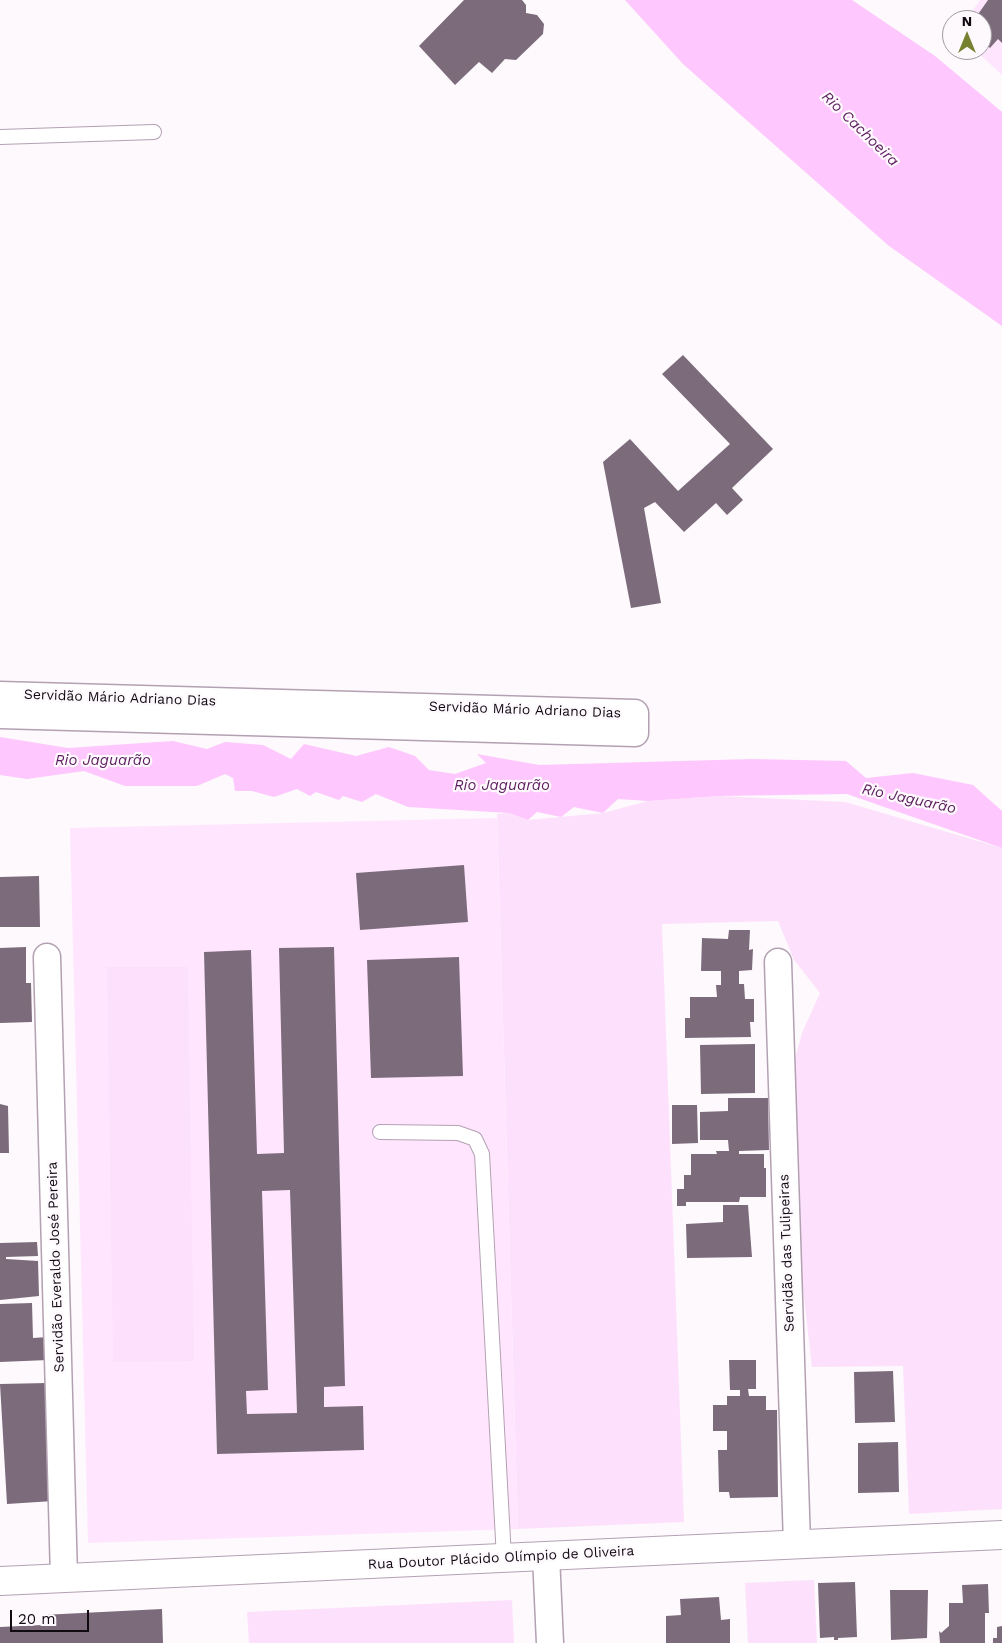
<!DOCTYPE html>
<meta charset="utf-8">
<style>
body{margin:0}
#map{position:relative;width:1002px;height:1643px;overflow:hidden;background:#fdf9fd;font-family:"Work Sans",sans-serif}
canvas{display:block}
.north{position:absolute;left:942px;top:10px;width:50px;height:50px;box-sizing:border-box;background:#fdf9fd;border:1px solid #9f9a9f;border-radius:50%;rotate:0deg;font-size:14px;font-weight:700;line-height:20px;text-align:center;color:#110b11}
.north::after{content:'';display:block;margin:auto;width:18px;height:22px;background:#76822f;clip-path:polygon(50% 0,100% 100%,50% 72%,0 100%)}
.scale{position:absolute;left:10px;top:1610px;width:79px;height:22px;box-sizing:border-box;border:2px solid #110b11;border-top:0;padding-left:6px;font-size:15px;line-height:18px;white-space:nowrap;color:#110b11;-webkit-text-stroke:4px #fdf9fd;paint-order:stroke}
</style>
<div id="map">
<canvas width="1002" height="1643"></canvas>
<div class="north">N</div>
<div class="scale">20 m</div>
</div>
<script>
const g = document.querySelector('canvas').getContext('2d');
g.lineJoin = 'round';
function fill(path, color) {
  g.fillStyle = color;
  g.fill(path, 'evenodd');
}
function trace(path, color, width, dash) {
  g.strokeStyle = color;
  g.lineWidth = width;
  g.lineCap = dash ? 'butt' : 'round';
  g.setLineDash(dash || []);
  g.stroke(path);
}
function drawText(font, color, halo, rows, align = 'center') {
  g.font = font + ' "Work Sans",sans-serif';
  g.lineWidth = 4.5;
  g.setLineDash([]);
  g.textBaseline = 'middle';
  g.strokeStyle = halo;
  g.fillStyle = color;
  for (const [text, x, y, turn = 0] of rows) {
    g.save();
    g.translate(x, y);
    g.rotate((+turn || 0) * Math.PI / 180);
    g.textAlign = isNaN(turn) ? turn : align;
    if (halo) g.strokeText(text, 0, 0);
    g.fillText(text, 0, 0);
    g.restore();
  }
}
fill(new Path2D(`
 M980 0H1002V75L975 50H982V20H966Z
 M497 818 518 1529 88 1543 70 828Z`), '#ffe6fe');
fill(new Path2D(`
 M719 796 845 802 1002 848V1509L909 1514 903 1366 812 1367 799 1255 795 1059 802 1033 820 993 794 960 778 921 662 924 684 1522 518 1529 497 814 509 813 528 820 603 813 648 801Z
 M107 967H188L194 1361 113 1362Z
 M814 1580 817 1643H748L745 1583Z
 M512 1600 514 1643H249L247 1612Z`), '#fde1fc');
fill(new Path2D(`
 M625 0H852L935 56 1002 112V326L889 246 683 64Z
 M0 737 68 748 173 741 207 749 225 742 263 745 291 759 304 744 356 756 389 747 415 756 429 770 455 774 486 763 477 754 539 765 752 759 846 761 866 778 913 773 973 785 1002 811V848L847 794 719 796 648 801 618 799 603 813 574 807 561 817 537 812 528 820 509 813 408 807 376 794 362 802 343 796 339 800 316 792 310 796 297 789 274 797 252 791H235L233 778 225 774 197 786H125L84 771 27 779 0 775Z`), '#fec7fd');
fill(new Path2D(`
 M464 0H522L526 5V13L537 15 544 24 543 34 516 60 505 59 492 73 479 62 455 85 419 46Z
 M988 0H1002V43L998 39 990 48 982 40V20H974Z
 M683 355 773 449 732 488 743 500 727 515 716 503 684 532 655 502 644 508 661 603 631 608 603 462 630 439 678 491 730 444 662 374Z
 M464 865 468 922 360 930 356 873Z
 M39 876 40 927H0V877Z
 M729 930H750L749 950 753 949 752 970 739 971V984H744L745 999H754V1022H750L751 1037 685 1038V1018H690V997H717L716 985H721V971H701L702 938 728 939Z
 M26 947V983H31L32 1022 0 1023V948Z
 M334 947 345 1386 324 1387V1407L363 1406 364 1450 217 1454 204 952 251 950 257 1154 284 1153 279 948ZM290 1190 297 1413 247 1414 246 1391 268 1390 262 1191Z
 M459 957 463 1076 371 1078 367 960Z
 M755 1044V1093L701 1094 700 1045Z
 M728 1098H768L769 1150 739 1151V1154H764V1168H766V1197H740L739 1202H686V1206H677V1189H684V1175H691V1154H717L716 1151H729L728 1140H700V1112L728 1111Z
 M0 1104 8 1106 9 1153H0Z
 M672 1105H697L698 1143 672 1144Z
 M723 1205H748L752 1257 687 1258 686 1224 723 1222Z
 M37 1242 38 1256 6 1257V1259L38 1261 39 1296 0 1300V1243Z
 M32 1303 33 1338 48 1337V1360L0 1362V1304Z
 M729 1360H756V1389H748L749 1396H766V1410H777L778 1497 730 1498 729 1492H719L718 1450H727V1431H713V1405H727V1396H740V1390H730Z
 M893 1371 895 1422 855 1423 854 1372Z
 M47 1383 53 1501 7 1504 0 1384Z
 M898 1442 899 1492 858 1493V1443Z
 M855 1582 857 1637 838 1638V1640H834V1637L820 1638 818 1583Z
 M988 1584 989 1613H985V1643H940L939 1631 941 1633 949 1626V1603H963L962 1585Z
 M890 1590H928L927 1638 891 1640Z
 M719 1597 721 1620 730 1619V1643H666V1616L681 1615 680 1599Z
 M162 1609 163 1643H0V1627L42 1625V1615Z
 M1002 1626V1643H993V1638H997V1627Z`), '#7c6b7b');
const service = new Path2D(`
 M0 137 154 132
 M380 1132 458 1133 475 1139 482 1154 504 1558`);
const minor = new Path2D(`
 M0 695 635 713V733L0 715
 M47 957 64 1578
 M778 962 797 1544
 M546 1556 550 1643`);
const secondary = new Path2D(`
 M0 1581 1002 1535`);
trace(service, '#b3a1b2', 16);
trace(minor, '#b3a1b2', 29);
trace(secondary, '#b3a1b2', 30);
trace(service, '#fff', 14);
trace(minor, '#fff', 26);
trace(secondary, '#fff', 28);
drawText('14px', '#110b11', '#fdf9fd', [
 ["Servidão Mário Adriano Dias",120,698,2],
 ["Servidão Mário Adriano Dias",525,710,2],
 ["Servidão das Tulipeiras",787,1253,-92],
 ["Servidão Everaldo José Pereira",56,1267,-92],
 ["Rua Doutor Plácido Olímpio de Oliveira",501,1558,-3]
]);
drawText('italic 15px', '#5b1d5d', '#fdf9fd', [
 ["Rio Cachoeira",860,129,44],
 ["Rio Jaguarão",103,761],
 ["Rio Jaguarão",502,786],
 ["Rio Jaguarão",909,799,12]
]);
</script>
